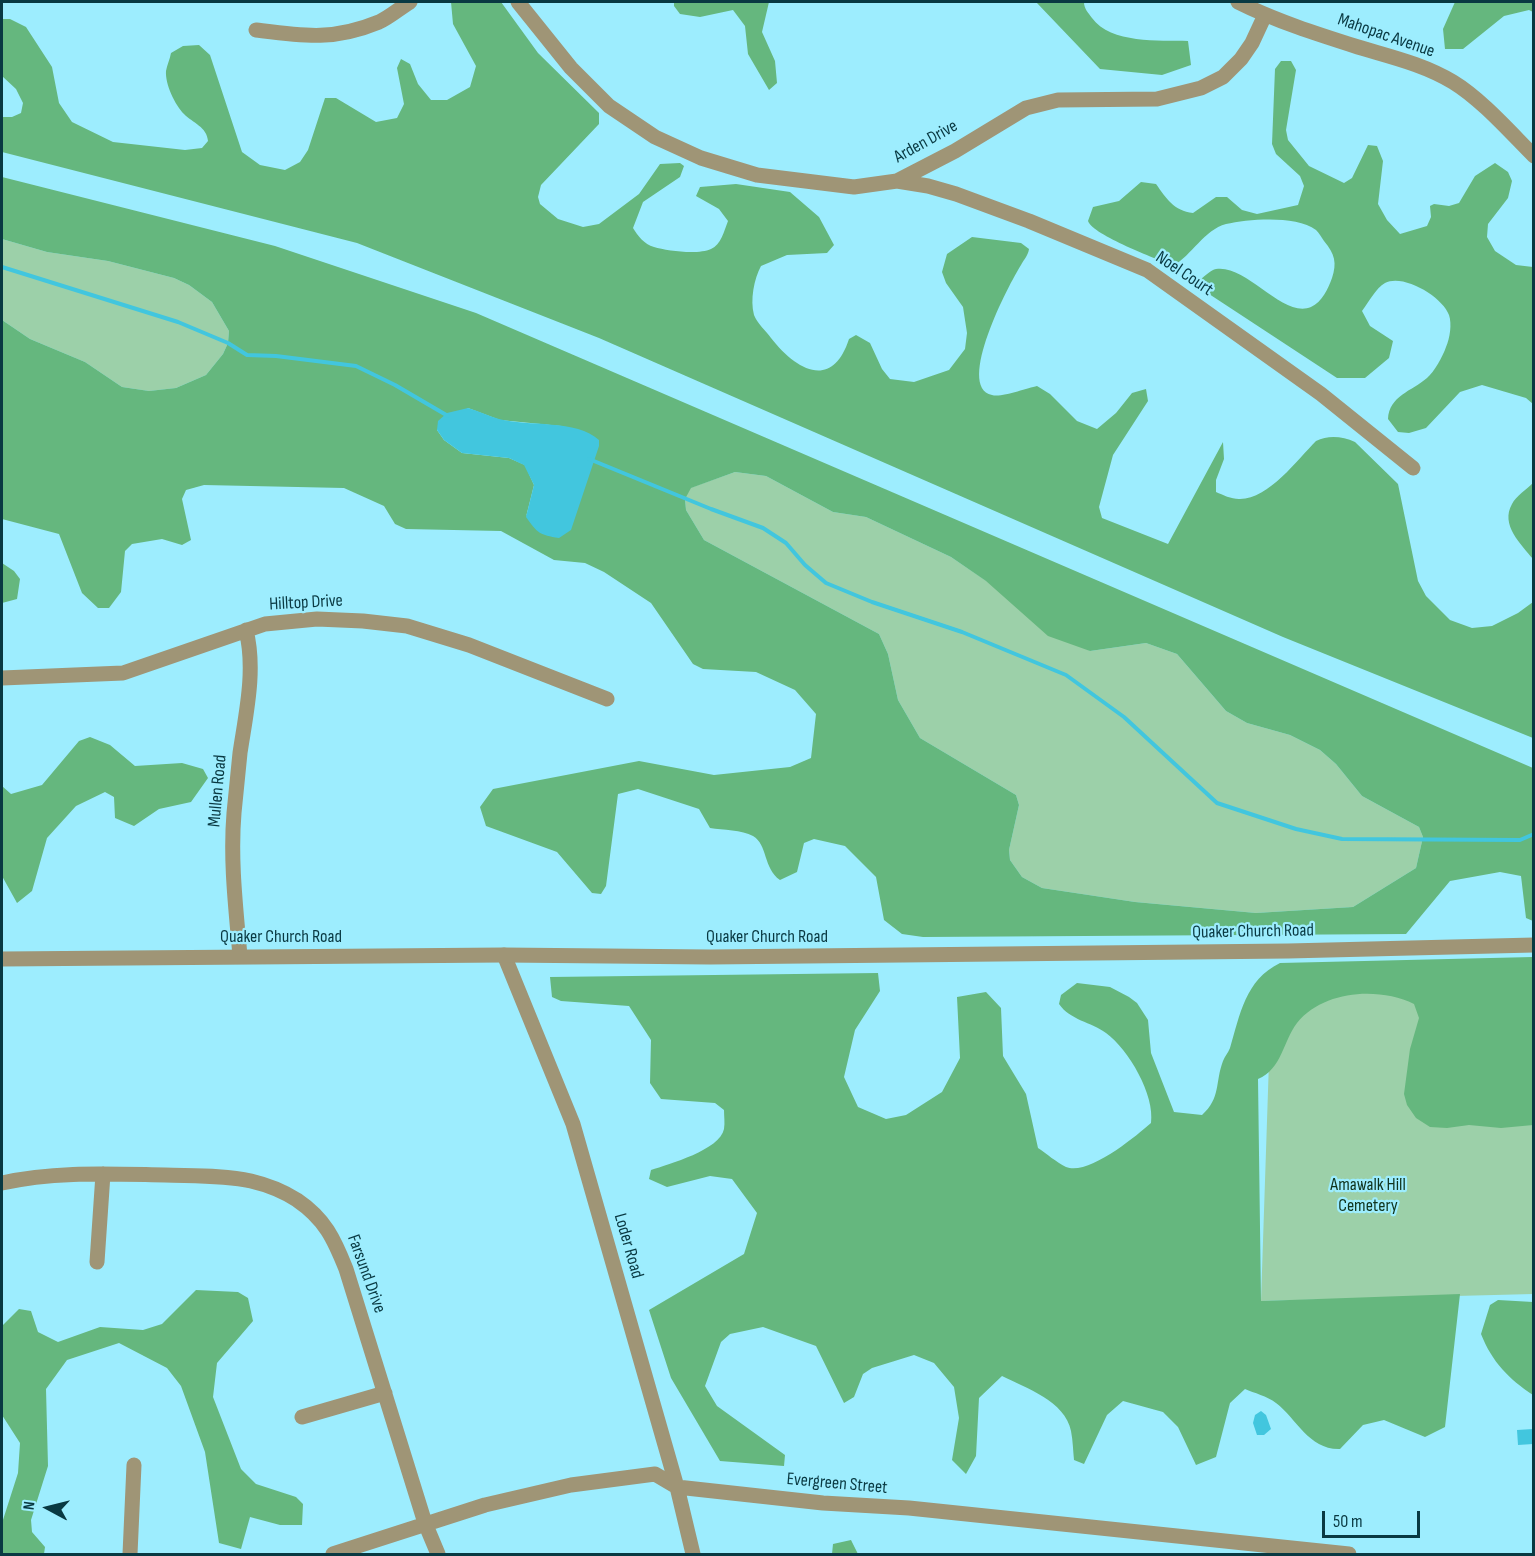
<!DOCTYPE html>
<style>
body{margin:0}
#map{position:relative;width:1535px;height:1556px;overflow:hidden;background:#9dedfe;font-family:"Sofia Sans Condensed",sans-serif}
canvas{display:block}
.frame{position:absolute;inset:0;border:3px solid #093942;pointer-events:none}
.north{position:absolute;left:18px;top:1478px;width:60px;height:60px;-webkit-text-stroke:4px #9dedfe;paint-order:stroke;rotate:277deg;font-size:16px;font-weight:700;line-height:24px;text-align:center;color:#093942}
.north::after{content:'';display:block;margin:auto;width:21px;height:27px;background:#093942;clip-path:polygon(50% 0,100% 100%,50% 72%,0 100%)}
.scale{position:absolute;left:1322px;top:1511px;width:98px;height:27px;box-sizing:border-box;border:3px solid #093942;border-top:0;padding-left:8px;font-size:18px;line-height:21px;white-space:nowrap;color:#093942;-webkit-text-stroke:4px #9dedfe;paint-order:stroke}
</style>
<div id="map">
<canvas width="1535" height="1556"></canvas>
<div class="frame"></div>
<div class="north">N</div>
<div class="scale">50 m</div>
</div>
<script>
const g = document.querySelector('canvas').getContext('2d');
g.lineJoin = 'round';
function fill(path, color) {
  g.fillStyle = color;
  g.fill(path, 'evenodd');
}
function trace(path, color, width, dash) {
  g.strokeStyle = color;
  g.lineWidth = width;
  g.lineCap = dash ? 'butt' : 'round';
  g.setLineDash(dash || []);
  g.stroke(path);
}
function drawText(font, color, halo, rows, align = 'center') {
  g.font = font + ' "Sofia Sans Condensed",sans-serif';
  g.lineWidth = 4.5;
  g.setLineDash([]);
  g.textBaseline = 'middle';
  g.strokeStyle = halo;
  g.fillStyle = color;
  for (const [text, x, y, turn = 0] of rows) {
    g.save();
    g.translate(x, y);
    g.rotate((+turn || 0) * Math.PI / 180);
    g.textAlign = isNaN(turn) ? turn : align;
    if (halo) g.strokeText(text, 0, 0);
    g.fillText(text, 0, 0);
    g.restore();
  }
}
fill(new Path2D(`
 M2 239 47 252 108 261 174 278 189 285 212 302 229 331 228 343 223 354 206 375 176 388 149 391 122 387 85 362 30 339 2 320Z
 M735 472 766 476 833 512 866 517 951 557 1090 651 1146 643 1177 654 1226 711 1247 723 1290 735 1320 750 1336 764 1362 796 1419 827 1423 837 1416 868 1353 907 1256 913 1135 902 1042 888 1022 877 1010 860 1009 850 1019 805 1016 795 920 738 898 700 888 654 879 634 704 540 686 510 685 498 690 488Z
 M1438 963 1533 1108V1294L1261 1301 1272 971Z`), '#9cd0a9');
fill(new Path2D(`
 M451 2H501L538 53 599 113V124L541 185 538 197 540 204 558 219 583 227 599 224 639 194 660 164 680 163 684 166 680 177 643 202 633 228C638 236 644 244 654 247 667 251 698 255 711 249 721 245 724 231 728 221L719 209 696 196 700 187 736 184 790 192 819 217 834 245 827 253 787 255 761 266C754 279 750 300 754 315 757 323 766 331 771 338 796 370 832 391 849 339L856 335 870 343 882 369 890 379 914 382 949 370 965 349 967 333 963 307 946 283 942 272 947 254 972 237 1021 243 1029 249C1028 256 1024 259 1021 265 1009 284 955 387 992 395 1001 398 1027 388 1037 386L1050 394 1077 421 1097 429 1116 413 1132 393 1146 389 1148 401 1113 455 1099 507 1102 518 1168 544 1223 442 1224 459 1216 480V492C1223 495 1231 499 1239 499 1268 500 1297 460 1316 441 1328 435 1342 436 1355 442L1398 484 1418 581 1426 596 1450 620 1472 628 1492 626 1518 613 1533 602V738L1283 637 599 338 357 243 2 152V117H12L21 113 23 103 16 89 2 76V19H10L26 27 52 67 59 103 72 122 113 142 185 150 202 148 208 141C207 127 193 123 184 114 175 105 165 84 166 71 167 65 170 59 171 53L183 46 199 45 210 55 242 152 260 165 285 170 300 162 308 150 325 98H336L376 122 397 118 404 104 397 68 401 59 410 64 418 84 431 100H447L470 87 476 66 453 24Z
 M674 2H769L762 32 775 61 777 83 769 90 748 54 745 26 733 10 700 17 680 14 674 6Z
 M1036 2H1084C1084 9 1088 12 1092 18 1111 44 1159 40 1188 41L1191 65 1162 75 1100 69Z
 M1455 2H1533V12L1529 10 1504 16 1463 49H1445L1443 29Z
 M1281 61H1291L1296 70 1286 130 1288 140 1309 166 1344 183 1352 178 1368 145 1377 146 1383 161 1378 204 1387 220 1400 234 1427 226 1431 217 1430 206 1434 204 1449 206 1459 203 1475 176 1495 163 1508 172 1512 181 1508 198 1488 224 1487 237 1495 251 1516 265 1533 267V404L1526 398 1482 385 1460 392 1426 428 1409 433 1398 432 1388 419C1389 396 1412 391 1427 378 1434 372 1443 356 1446 347 1450 338 1452 324 1449 315 1443 297 1403 273 1385 283 1376 288 1368 303 1362 311L1370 326 1393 341 1389 358 1365 378H1337L1206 292 1201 279C1205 276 1211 270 1216 269 1247 264 1283 319 1311 307 1322 302 1328 289 1332 278 1337 263 1335 254 1324 241 1322 238 1319 233 1316 230 1296 215 1249 219 1226 224 1204 230 1192 255 1173 266 1156 258 1094 236 1088 221L1093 207 1119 201 1141 182 1156 184C1166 198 1174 211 1193 213L1216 197H1227L1242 210 1257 214 1298 205 1304 186 1300 176 1276 154 1272 144 1275 69Z
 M2 177 275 246 476 313 1533 768V921L1526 918 1521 876 1500 872 1450 881 1406 934 923 937 902 934 884 920 876 877 845 846 814 839 804 843 797 872 780 880C763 868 768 845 753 836 742 830 723 830 710 828L699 809 638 789 618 794 606 886 601 894 592 893 557 852 486 826 480 807 493 789 639 761 714 775 790 767 811 758 816 714 795 690 756 672 703 669 693 664 651 603 604 572 585 563 554 560 501 531 406 529 395 524 384 506 344 488 204 485 186 490 182 499 191 540 182 545 162 539 132 544 125 551 121 592 109 608H98L82 593 59 534 2 519V320L30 339 85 362 122 387 149 391 176 388 206 375 223 354 228 343 229 331 212 302 189 285 174 278 108 261 47 252 2 239ZM468 408 500 420 561 426 526 517 534 485 525 465 509 458 462 453 444 440 437 430ZM735 472 766 476 833 512 866 517 951 557 986 581 1048 636 1090 651 1146 643 1177 654 1226 711 1247 723 1290 735 1320 750 1336 764 1362 796 1419 827 1423 837 1416 868 1353 907 1256 913 1135 902 1042 888 1022 877 1010 860 1009 850 1019 805 1016 795 920 738 898 700 888 654 879 634 704 540 686 510 685 499 691 488Z
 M1533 483V559C1521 544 1500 525 1512 504 1516 496 1527 489 1533 483Z
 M2 563 14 571 20 579 17 599 2 603Z
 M90 737 110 745 135 766 182 763 203 769 208 778 191 802 159 809 134 826 115 818 114 797 105 792 76 806 47 838 32 891 17 903 2 876V786L11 794 42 785 79 741Z
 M1533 957V1125L1501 1128 1469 1125 1447 1128 1430 1127 1416 1118 1407 1105 1404 1094 1410 1049 1419 1018 1414 1004C1379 987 1324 990 1297 1023 1283 1041 1282 1069 1258 1079L1261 1301 1460 1294 1445 1427 1425 1437 1384 1420 1363 1425 1340 1449C1309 1450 1297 1419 1276 1403 1267 1396 1254 1393 1245 1389L1230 1403 1216 1457 1196 1465 1178 1427 1163 1412 1123 1401 1107 1415 1084 1464 1074 1460C1073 1451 1073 1441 1071 1431 1065 1401 1026 1388 1002 1376L979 1398 976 1456 966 1474 952 1460 959 1418 954 1387 934 1363 914 1355 872 1368 863 1374 854 1397 844 1403 816 1346 763 1327 730 1334 721 1342 705 1386 717 1406 785 1455 784 1466 720 1461 671 1378 649 1310 744 1254 757 1213 732 1179 710 1176 667 1187 649 1179 651 1170C669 1164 720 1150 724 1129 725 1123 724 1116 724 1110L715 1103 661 1099 650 1083 651 1040 629 1006 561 1001 552 997 550 977 878 973 880 991 855 1030 844 1077 858 1107 886 1119 906 1115 942 1092 960 1058 957 997 986 992 1001 1008 1003 1056 1026 1094 1038 1148C1047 1154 1056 1162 1066 1167 1088 1176 1135 1137 1151 1123 1155 1095 1129 1050 1106 1033 1091 1022 1070 1020 1059 1004L1061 995 1077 983 1110 987 1129 997 1137 1003 1148 1020 1151 1053 1174 1112 1202 1115C1221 1098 1215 1082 1223 1061 1225 1056 1228 1053 1230 1048 1240 1015 1245 980 1280 963Z
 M196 1290 238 1292 248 1298 253 1321 217 1363 213 1397 241 1469 256 1484 296 1497 303 1504 302 1525H280L250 1517 241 1549 219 1543 205 1452 181 1386 167 1368 119 1343 67 1360 46 1389 48 1466 31 1520 32 1532 45 1547 44 1554H2V1523L18 1473 20 1443 2 1415V1326L19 1309 31 1311 38 1332 58 1342 100 1327 143 1330 162 1324Z
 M1498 1300 1533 1302V1395C1509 1379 1492 1362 1481 1334L1490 1305Z
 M851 1540 858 1554H832L833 1544Z`), '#65b77e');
fill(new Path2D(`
 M468 408C478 411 489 416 499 419 528 427 577 419 599 440V446L571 530 559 538C540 535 537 533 526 517L534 485 524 465 509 458 462 453 444 440 437 430 438 421 447 413Z
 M1261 1411 1266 1415 1271 1429 1264 1435H1257L1253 1423 1255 1415Z
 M1533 1429V1444L1518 1445 1517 1430Z`), '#42c6de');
trace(new Path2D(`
 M2 267 178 322 228 343 247 355 276 356 356 366 395 385 448 416
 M589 459 711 509 763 528 786 543 805 565 826 583 872 602 962 632 1066 675 1124 717 1217 803 1296 829 1342 839 1520 840 1534 834`), '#42c6de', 4);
trace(new Path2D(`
 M518 2 571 68 609 106 655 137 701 158 757 175 854 187 897 181 955 151 1026 108 1058 100 1157 99 1201 88 1223 77 1241 59 1252 43 1265 15
 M256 30C303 36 333 41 379 22 390 17 400 8 410 2
 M897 181 928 186 956 194 1029 221 1147 270 1321 394 1413 468
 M2 678 123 673 265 624 317 619 363 621 407 626 469 645 607 699
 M504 955 573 1124 677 1487 693 1554
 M240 956C236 909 230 861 234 813 236 793 238 773 240 753 246 713 256 670 246 630
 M2 1183C55 1171 110 1174 165 1175 193 1176 224 1175 251 1181 268 1185 283 1191 297 1200 325 1219 334 1239 346 1269L425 1523 438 1554
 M97 1262 103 1174
 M302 1417 385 1393
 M130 1554 134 1465
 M333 1554 485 1505 571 1485 655 1474 677 1487 823 1503 909 1508 1349 1554`), '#9f9576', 15);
trace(new Path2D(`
 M1238 2C1276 21 1317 34 1358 47 1391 57 1423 64 1453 82 1481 99 1510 132 1534 156
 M2 959 504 955 710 957 1288 951 1534 945`), '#9f9576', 15);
drawText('18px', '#093942', '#9dedfe', [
 ["Mahopac Avenue",1386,36,19],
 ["Arden Drive",926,142,-29],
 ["Noel Court",1184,274,34],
 ["Hilltop Drive",306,603,-3],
 ["Mullen Road",218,791,-85],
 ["Quaker Church Road",1253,932,-1],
 ["Quaker Church Road",281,937],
 ["Quaker Church Road",767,937],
 ["Loder Road",628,1246,74],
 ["Farsund Drive",366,1274,70],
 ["Evergreen Street",837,1484,5]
]);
drawText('18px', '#10331c', '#9dedfe', [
 ["Amawalk Hill",1368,1185],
 ["Cemetery",1368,1206]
]);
</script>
